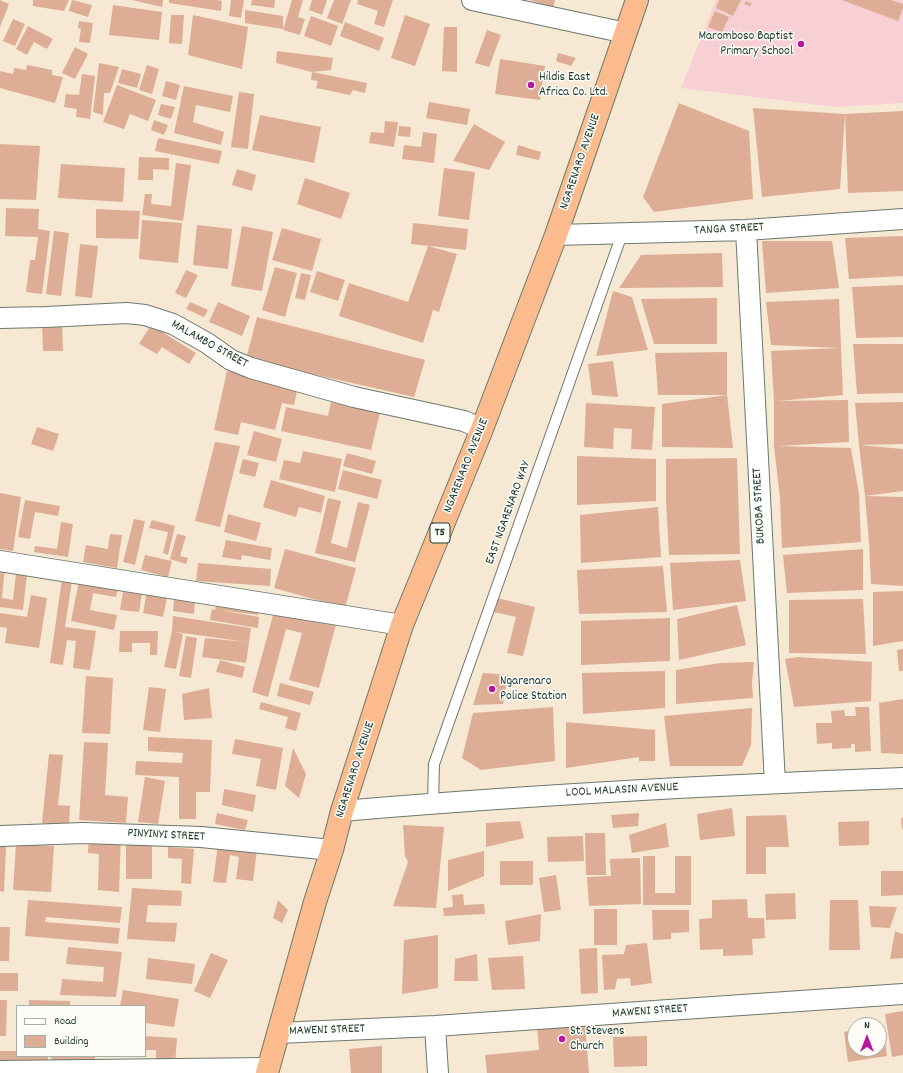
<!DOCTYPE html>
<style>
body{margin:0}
#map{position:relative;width:903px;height:1073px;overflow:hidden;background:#f7e8d3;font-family:Dekko,sans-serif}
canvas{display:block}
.legend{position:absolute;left:16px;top:1005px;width:130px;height:52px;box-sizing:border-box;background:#fdfcf7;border:1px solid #a4b0a9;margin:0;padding:5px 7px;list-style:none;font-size:12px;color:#1f3d34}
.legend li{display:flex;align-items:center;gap:8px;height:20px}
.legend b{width:20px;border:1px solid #a4b0a9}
.north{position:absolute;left:847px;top:1017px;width:40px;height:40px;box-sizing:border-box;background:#fdfcf7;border:1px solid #a4b0a9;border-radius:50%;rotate:0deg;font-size:11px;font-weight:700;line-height:16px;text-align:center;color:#1f3d34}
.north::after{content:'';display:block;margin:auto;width:14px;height:18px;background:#b5179e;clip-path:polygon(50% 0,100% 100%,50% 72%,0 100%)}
</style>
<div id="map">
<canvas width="903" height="1073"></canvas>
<ul class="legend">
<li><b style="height:5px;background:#fff"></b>Road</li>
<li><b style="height:11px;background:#ddae95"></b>Building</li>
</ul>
<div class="north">N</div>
</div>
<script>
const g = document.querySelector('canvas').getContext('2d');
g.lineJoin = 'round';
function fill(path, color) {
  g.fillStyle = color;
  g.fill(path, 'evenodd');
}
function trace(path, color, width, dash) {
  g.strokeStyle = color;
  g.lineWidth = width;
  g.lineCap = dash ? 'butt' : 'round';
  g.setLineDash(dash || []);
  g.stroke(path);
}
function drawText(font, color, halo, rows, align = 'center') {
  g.font = font + ' Dekko,sans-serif';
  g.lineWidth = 3;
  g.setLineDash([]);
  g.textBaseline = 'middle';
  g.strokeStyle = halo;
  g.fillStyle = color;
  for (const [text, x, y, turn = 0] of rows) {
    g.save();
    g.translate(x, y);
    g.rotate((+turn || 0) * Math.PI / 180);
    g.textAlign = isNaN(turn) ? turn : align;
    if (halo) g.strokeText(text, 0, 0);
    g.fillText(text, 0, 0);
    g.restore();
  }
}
fill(new Path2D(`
 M716 0H903V103L836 107 681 88Z`), '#f7cfd4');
fill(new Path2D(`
 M0 0 9 4 0 27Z
 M33 0H69L64 11 33 6Z
 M72 0 92 5 88 17 69 11Z
 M132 0H163L162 7Z
 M169 0H218L222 1 221 11 169 3Z
 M231 0H244L241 18 229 16Z
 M252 0H275L274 8 251 5Z
 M292 0H303L298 17 305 19 300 35 283 30Z
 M312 0H327L322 15 309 10Z
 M334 0H351L342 24 327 18Z
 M358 0H393L384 27 374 24 378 11 357 4Z
 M530 0H555L553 8Z
 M719 0H741L733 16 716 8Z
 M842 0H891L903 4V8L898 21Z
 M746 1 752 4 750 6 744 4Z
 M113 5 162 12 159 40 109 35Z
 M245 10 283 16V29L245 23Z
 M715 11 729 17 722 32 708 27Z
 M171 15H184L182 44 169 43Z
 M193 15 248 27 242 69 188 55Z
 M405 15 430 24 415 66 391 58Z
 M311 16 338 26 331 46 304 36Z
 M13 19 25 24 15 46 3 41Z
 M79 21 93 23 90 43 79 42 81 29 78 28Z
 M345 22 384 38 379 51 340 36Z
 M28 26 53 39 47 49 34 42 27 55 16 49Z
 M444 27H457V72L442 71Z
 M487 30 501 35 489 67 475 63Z
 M75 47 88 54 75 79 62 73Z
 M277 51 333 58 331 70 312 72 276 63Z
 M558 53 576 58 571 66 556 61Z
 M500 59 545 66 540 100 495 94Z
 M99 63 119 67 110 93H104L103 115 93 112Z
 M27 65 52 70V75L63 77 55 103 0 88V71L13 74 14 68 26 70Z
 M147 65 159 69 152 94 139 90Z
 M122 69 141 74 137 88 118 83Z
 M312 72 367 83 365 93 353 90 350 95 316 88 318 81 311 80Z
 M82 74 95 76 90 119 76 117 77 109 64 107 66 94 79 95Z
 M166 81 180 85 176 100 162 96Z
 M117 85 156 100 148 121 130 114 124 129 103 122Z
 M184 86 233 96 230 112 196 105 193 122 224 132 221 145 174 133Z
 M239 92 254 94 248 149 231 147Z
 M429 102 470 109 467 125 426 118Z
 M679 103 749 131 753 199 654 212 643 197Z
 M161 104 175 107 171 119 158 115Z
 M753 108 845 114 903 111V191L848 193 845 114 840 189 762 197Z
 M260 115 321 127 314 163 252 150Z
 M154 120 168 125 164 135 151 130Z
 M385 121 398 122 394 147 369 143 371 132 384 133Z
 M474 124 505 142 489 170 453 161Z
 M399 126 411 127 410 137 398 136Z
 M423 132 437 134 434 163 402 159 404 145 421 147Z
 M158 138 222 151 219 164 155 151Z
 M0 144 40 146 36 200 0 199Z
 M518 145 541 152 539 160 516 155Z
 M139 157 169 158V170L153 169V180H138Z
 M176 163 191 165 183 221 142 215 145 194H152L151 204 171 206Z
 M61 164 125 168 123 202 58 198Z
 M444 168 475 172 469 220 438 216Z
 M237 169 256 175 252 191 232 185Z
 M305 178 350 193 341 219 297 204Z
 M6 208 39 209 38 229 50 231 42 294 26 292 30 260H35L38 237 5 236Z
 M96 209 140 211 138 239 96 238Z
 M142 220 182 223 178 263 139 259Z
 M413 223 468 229 466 250 411 244Z
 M197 225 232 229 228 269 193 265Z
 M242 226 273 232 262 291 231 286Z
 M282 228 321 239 312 271 272 260Z
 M54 231 69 233 61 296 46 294Z
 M903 236V276L849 279 845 238Z
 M762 241H832L839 288 766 293Z
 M80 244 98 246 92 298 75 296Z
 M428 246 457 254 439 312 433 310 423 343 339 316 349 283 408 302Z
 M722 253 723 287 619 288 641 255Z
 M275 267 297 273 285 317 262 310Z
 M186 270 198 275 186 298 175 293Z
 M317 271 345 280 338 301 310 292Z
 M301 273 311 275 305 300 295 298Z
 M903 285V337L856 338 852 287Z
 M613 291 632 297 648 350 596 356Z
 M717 298V344H654L641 299Z
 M839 299 843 395 778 401 848 400 849 442 778 446 851 448 859 494 861 542 782 548 780 498 774 446V401L771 351 839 348 771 345 766 302Z
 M190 302 208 310 204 317 186 309Z
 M218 302 250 316 242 336 209 322Z
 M257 317 425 360 414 397 246 359Z
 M42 323H62L63 351H43Z
 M151 325 196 353 189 364 162 347 157 354 139 344Z
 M853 344H903V393L857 394Z
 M727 352V395L733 448 662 447V404L727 395H658L655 353Z
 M613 361 618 397 592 395 588 364Z
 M227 371 298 387 294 405 282 403 275 430 241 422 238 435 214 430Z
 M331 402 380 412 371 450 281 431 286 407 328 416Z
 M903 402V444L859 445 903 449V491L865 496 859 445 855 403Z
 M586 403 655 407 652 450 631 449 632 429 614 428 613 449 584 447Z
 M37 427 59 434 53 451 31 444Z
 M254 431 282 439 276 462 247 455Z
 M215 442 240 446 220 527 195 521Z
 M303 451 342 459 335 492 279 479 284 460 300 463Z
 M347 453 376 461 372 474 343 466Z
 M577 456 656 459V501L577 505Z
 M737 458 740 554 669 555 666 501V459Z
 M243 459 259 463 255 477 239 473Z
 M343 470 382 480 377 499 338 489Z
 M271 480 325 496 321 513 299 507 296 517 263 507Z
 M0 493 21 497 13 551 0 549Z
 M865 496 903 497V586L871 584 869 542Z
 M328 498 341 501 331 543 347 548 358 502 370 505 355 562 315 553Z
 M25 500 60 506 58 516 35 512 30 539 18 537Z
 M658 507 661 557 581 563 580 515Z
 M228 514 261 523 256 541 224 532Z
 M134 519 145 521 135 565 123 562Z
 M152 520 175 526 168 555 163 553 168 532 149 528Z
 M61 522 73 524 68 557 34 552 35 546 57 549Z
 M110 534 122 535 117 568 83 562 86 545 108 549Z
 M177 534 186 536 180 556 188 558 186 564 170 559Z
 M226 540 272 548 270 560 242 555 241 560 222 557Z
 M285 549 356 568 345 608 274 588Z
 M863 549V590L787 593 783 555Z
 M145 555 172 561 168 577 141 570Z
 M740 560 746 601 673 610 670 563Z
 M198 563 271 569 270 586 196 581Z
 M663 566 667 612 579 614 577 570Z
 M0 567H5L2 598 13 600 16 573 27 574 23 610 0 607Z
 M63 572 73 574 65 627 96 631 90 670 73 668 76 641 67 640 63 665 50 663Z
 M80 576 119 584 116 597 93 593 90 610 117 615 114 630 71 621Z
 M124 586 143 587 139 612 120 610Z
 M147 590 168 593 163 617 143 613Z
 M903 591V641L873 646V592Z
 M31 595 47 598 39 648 5 643 7 628 0 627V613L27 617Z
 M217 598 260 604 258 615 220 610 259 617 258 628 210 620 212 609 215 610Z
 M497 598 535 607 523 656 507 653 516 617 494 612Z
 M174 599 195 601 194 614 173 611Z
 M863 599 866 654 789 653V600Z
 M737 605 746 645 679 660 677 619Z
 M275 608 336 624 319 688 289 680 302 633 286 629 268 697 252 692Z
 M173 616 251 628 246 663 202 657 205 638 247 642 176 632 183 634 176 669 164 667 172 631Z
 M670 618V661L581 665V621Z
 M120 631H158L157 655H150V643H132V652H119Z
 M186 636 197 638 191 678 179 676Z
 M903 649V671H899L897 650Z
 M798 657 872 662 871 701 794 707 785 659Z
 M220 660 245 667 242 678 216 672Z
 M754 662 752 683 753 698 676 704V670L720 663Z
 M665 671V708L583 714 582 673Z
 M483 673 508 675 503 704 473 705Z
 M86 676 113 678 110 734 82 733Z
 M280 683 314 692 310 705 277 696Z
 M149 687 166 689 160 732 143 730Z
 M209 688 212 718 184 720 182 694Z
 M903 699V754L881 753 879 703Z
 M261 702 301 713 296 731 285 728 288 717 259 709Z
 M553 707 555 761 481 770 462 758 473 713Z
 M855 707H869L871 751 855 752V744H851V748L832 749V743L817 744 816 723H832L831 711 844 710 845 716H856Z
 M752 708 751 745 742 766H670L664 716Z
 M566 722 655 730V761H639V757L566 768Z
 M148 737 212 740 210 792H196V819H179V777L135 775 136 761 182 763 183 753 148 751Z
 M235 739 283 748 276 790 256 786 261 759 232 754Z
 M84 742 108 743 105 795 128 797 126 823 79 820Z
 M293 748 306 774 299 798 285 786Z
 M49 754 63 755 58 805 70 806 69 826 42 823Z
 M145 777 165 781 158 824 138 822Z
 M224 789 256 795 253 812 222 805Z
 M732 808 735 836 700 840 697 814Z
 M217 813 248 820 245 830 215 824Z
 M639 813 638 826 613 828 611 815Z
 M786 815 789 847H766V874H746V816Z
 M901 818H903V829H902Z
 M520 821 524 838 486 847V823Z
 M869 821V845L839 846 838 822Z
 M666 823 669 847 632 853 629 835Z
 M403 825 444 827 436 908 393 906 408 862 405 856Z
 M89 833 121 835 119 892 98 890 99 854 88 853Z
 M585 833H605L606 875H586Z
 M583 836 584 861 548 862 547 837Z
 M126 837 152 838V879H126Z
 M16 844 54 846 51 892 13 890Z
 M218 844 257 850 253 881 236 879 239 857 230 855 226 883 213 882Z
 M0 846 6 847 4 892 0 891Z
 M168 847 194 849 191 884 181 883 182 859 168 858Z
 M484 851V876L448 891V860Z
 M643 856H655V893H675V856H691V905H643Z
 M640 858 641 904 589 906 587 877 611 876 610 859Z
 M500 861H533V885H500Z
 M881 871H903V895L881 896Z
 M556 875 561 910 544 912 539 878Z
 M132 888 182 891 181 906 148 905 146 922 177 923 175 942 127 939Z
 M795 893 796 919 766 920 765 894Z
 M463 894 464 905 484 904 485 914 444 916 443 908 453 907 452 895Z
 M747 899 748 918H764L765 938 752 939 753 955 723 956V949L700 950 699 919 712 918V900Z
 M28 900 122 907 120 923 46 917 45 922 120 928 118 944 25 936Z
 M278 900 288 910 282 923 273 918Z
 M830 900H858L860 950H829Z
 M869 906 897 907 890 928 871 927Z
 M594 909H617V945H594Z
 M652 910H689V932L671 933V939L653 940Z
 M541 914 540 941 508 945 505 921Z
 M0 927H10L9 961H0Z
 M895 931 903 934V958L890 959Z
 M438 935V988L402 994 404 940Z
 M647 943 652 983 631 986 630 978 617 979 615 989 604 990 602 955 624 954 626 945Z
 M68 947 122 952 116 997 60 995 62 979 103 982 104 967 66 964Z
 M597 948 598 993 581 994 579 949Z
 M211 953 228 960 210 998 194 991Z
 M477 954 478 981H454L455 959Z
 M523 956 525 989 492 990 488 958Z
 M148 958 195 964 192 984 146 979Z
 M0 973H18V991H0Z
 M123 990 179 999 174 1027 145 1023V1006H120Z
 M0 1000H7L6 1036H0Z
 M29 1000 70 1001V1006H29Z
 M903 1011V1055L892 1057 885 1014Z
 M585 1024 589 1073H487L485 1055 539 1050 537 1027Z
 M879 1027H883L887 1056 848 1062 844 1032 855 1030V1049H879Z
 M145 1036 177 1038 175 1064 156 1062V1050H145Z
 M647 1036V1066L614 1067 613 1037Z
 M382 1046V1073H351L349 1049Z
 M0 1051H17V1056H48V1066L0 1067Z
 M51 1056H95V1064L52 1066Z`), '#ddae95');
const lane = new Path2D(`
 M433 803 434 764 622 234`);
const street = new Path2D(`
 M472 0 626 33
 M746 230 775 783
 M556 235 746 230 903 219
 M0 318 46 317 106 314 127 313 145 315 173 324 207 343 231 360 251 368 354 397 464 421 482 429
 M0 561 402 625
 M342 811C529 795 716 785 903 778
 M0 836 83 833 201 837 332 850
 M435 1026 438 1073
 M278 1033 435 1026 903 994
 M0 1071 268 1068`);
const highway = new Path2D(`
 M267 1073 315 902 332 850 342 811 402 625 482 429 556 235 637 0`);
trace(lane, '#6b796c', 12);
trace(street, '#6b796c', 22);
trace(highway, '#6b796c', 24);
trace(lane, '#fff', 10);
trace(street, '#fff', 20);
trace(highway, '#fbbb8d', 22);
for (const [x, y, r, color] of [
 [801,44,4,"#b5179e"],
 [531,85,4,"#b5179e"],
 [492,689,4,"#b5179e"],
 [562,1039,4,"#b5179e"]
]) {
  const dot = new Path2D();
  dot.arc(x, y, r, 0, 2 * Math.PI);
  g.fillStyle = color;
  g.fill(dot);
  trace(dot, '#fdfcf7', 1.5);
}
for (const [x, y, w] of [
 [440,533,20]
]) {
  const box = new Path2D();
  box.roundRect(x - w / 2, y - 10, w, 20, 3);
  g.fillStyle = '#fdfcf7';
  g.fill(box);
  trace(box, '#1f3d34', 1);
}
drawText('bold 12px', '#1f3d34', null, [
 ["T5",440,533]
]);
drawText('13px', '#1f3d34', '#fdfcf7', [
 ["Maromboso Baptist",793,37,"right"],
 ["Primary School",793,52,"right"],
 ["Hildis East",539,78],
 ["Africa Co. Ltd.",539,93],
 ["Ngarenaro",500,682],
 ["Police Station",500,697],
 ["St. Stevens",570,1032],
 ["Church",570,1047]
], 'left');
drawText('13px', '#1f3d34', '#fdfcf7', [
 ["NGARENARO AVENUE",581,162,-71],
 ["TANGA STREET",729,230,-3],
 ["MALAMBO STREET",209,345,29],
 ["NGARENARO AVENUE",467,466,-68],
 ["BUKOBA STREET",760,506,-93],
 ["EAST NGARENARO WAY",509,513,-70],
 ["NGARENARO AVENUE",356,770,-72],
 ["LOOL MALASIN AVENUE",622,791,-3],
 ["PINYINYI STREET",166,836,3],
 ["MAWENI STREET",650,1012,-4],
 ["MAWENI STREET",327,1031,-2]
]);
</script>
